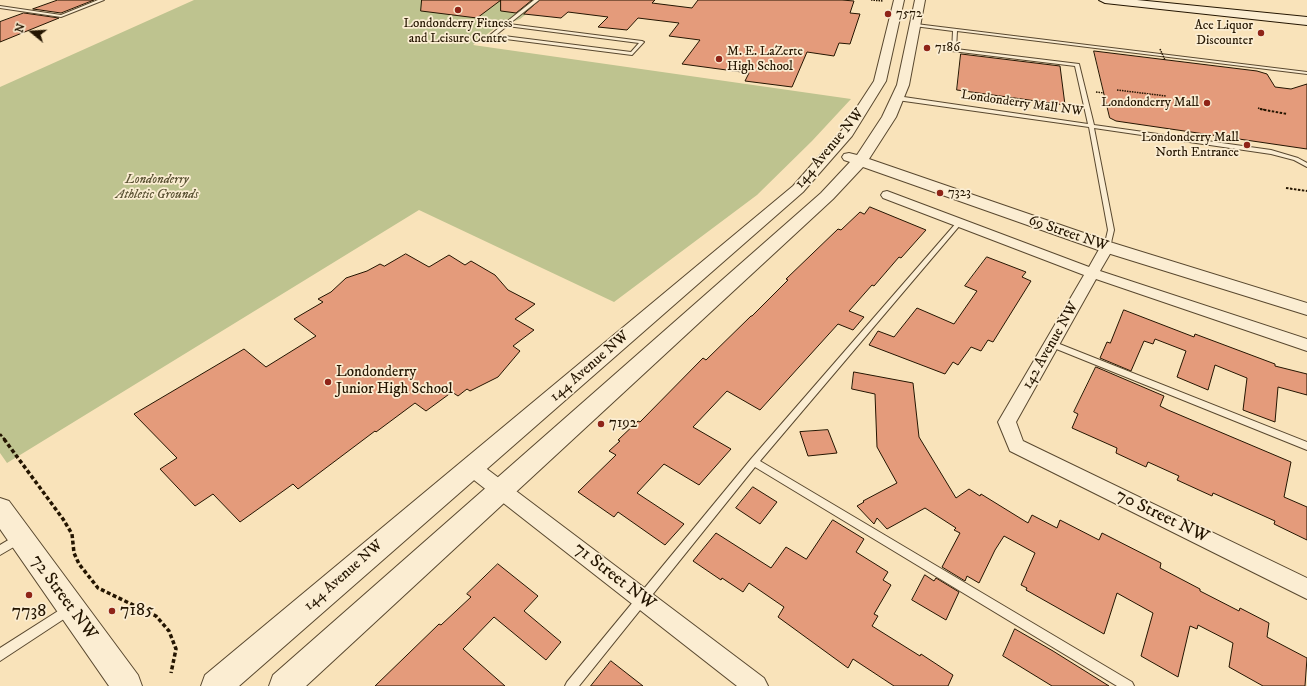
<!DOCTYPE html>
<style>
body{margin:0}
#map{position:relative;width:1307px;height:686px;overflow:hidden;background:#f9e3ba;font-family:"IM FELL DW Pica",serif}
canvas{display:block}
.north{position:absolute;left:12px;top:12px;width:40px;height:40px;-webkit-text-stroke:3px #fbedd2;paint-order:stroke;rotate:288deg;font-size:11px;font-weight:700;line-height:16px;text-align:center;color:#241501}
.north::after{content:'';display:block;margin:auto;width:14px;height:18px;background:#241501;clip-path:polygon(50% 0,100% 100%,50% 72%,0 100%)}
</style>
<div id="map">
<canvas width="1307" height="686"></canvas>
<div class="north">N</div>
</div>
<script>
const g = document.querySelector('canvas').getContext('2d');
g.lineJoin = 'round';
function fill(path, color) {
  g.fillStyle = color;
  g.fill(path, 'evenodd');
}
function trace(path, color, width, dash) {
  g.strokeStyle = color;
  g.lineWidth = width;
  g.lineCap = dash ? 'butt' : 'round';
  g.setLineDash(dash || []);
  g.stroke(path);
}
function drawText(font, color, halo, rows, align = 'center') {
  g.font = font + ' "IM FELL DW Pica",serif';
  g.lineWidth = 3.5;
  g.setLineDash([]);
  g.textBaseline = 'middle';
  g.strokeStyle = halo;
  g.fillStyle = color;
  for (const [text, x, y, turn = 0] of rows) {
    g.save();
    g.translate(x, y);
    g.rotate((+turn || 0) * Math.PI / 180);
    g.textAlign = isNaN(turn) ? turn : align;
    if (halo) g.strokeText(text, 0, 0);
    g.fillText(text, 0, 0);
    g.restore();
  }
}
fill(new Path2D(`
 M194 0H544L520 19 495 28 473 45 851 99 812 141 757 195 614 302 419 210 7 463 0 453V87Z`), '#bec38f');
const building = new Path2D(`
 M58 0H94L61 13 33 9Z
 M422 0H501L477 18 421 11Z
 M501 0H532L516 13 501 11Z
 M540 0H655L652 3 692 8 698 0H842L854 1 850 13 860 14 850 44 839 43 834 56 807 52 792 87 745 81 749 73 682 64 700 40 669 36 679 23 638 18 627 30 598 27 608 17 568 12 561 18 524 14Z
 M24 13 59 18 0 42V22Z
 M1094 51 1257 71 1267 74 1275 87 1291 89 1307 84V149L1116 121 1110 118Z
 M961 54 1060 66 1065 105 957 90Z
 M870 207 926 230 901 258 899 257 874 286 872 285 849 311 864 317 853 330 838 324 760 410 727 391 693 427 731 449 699 485 664 464 637 493 684 524 665 545 618 512 614 517 578 492 616 455 609 451 620 441 618 440 638 421 640 422 703 358 706 360 751 316H752L788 280 786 279 838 229 841 230 860 212 864 214Z
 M406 254 429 267 449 255 465 265 471 261 495 275 508 290 535 304 515 319 534 330 513 346 520 351 498 377 470 391 467 389 458 396 452 392 426 411 415 403 376 432 375 431 298 489 293 484 240 522 213 494 195 506 160 469 177 458 134 414 244 349 266 367 316 336 294 319 323 302 318 299 331 292 346 278 367 271 380 264 384 266Z
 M987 257 1026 272 1022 277 1031 281 993 342 988 340 981 351 971 347 958 365 953 362 945 374 869 345 878 331 894 337 917 308 954 324 977 291 965 286Z
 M1124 310 1194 337 1195 334 1275 364V366L1307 374V395L1278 387 1275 422 1243 410 1247 378 1215 365 1208 390 1177 377 1186 351 1155 339 1153 344 1144 341 1131 371 1100 358 1107 342 1110 343Z
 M1096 367 1164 396 1160 406 1168 410 1291 462 1284 497 1307 507V540L1274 524 1275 521 1213 493 1212 496 1177 480 1179 476 1148 462 1146 467 1116 453 1117 448 1072 428 1078 414 1074 412Z
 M854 372 913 383 919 437 956 498 969 489 980 496 981 494 1028 523 1032 515 1057 528 1060 520 1099 540 1102 533 1161 563 1160 568 1200 589V591L1239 611 1240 608 1269 623 1267 637 1307 658 1305 686H1263L1229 667 1233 643 1198 625 1197 629 1190 626 1178 677 1141 656 1153 613 1117 593 1104 634 1026 590 1027 588 1021 585 1035 553 1004 536 995 550 979 583 967 576 965 581 942 567 960 533 954 530 956 528 925 508 887 529 877 518 874 524 857 506 864 502 863 501 897 483 877 447 875 394 852 389Z
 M828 430 837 453 808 456 800 432Z
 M753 487 777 502 760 524 736 508Z
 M833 520 864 539 856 552 888 572 883 580 891 585 874 614 878 616 872 626 920 656 921 654 953 675 948 686H894L853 659 848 668 778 617 784 607 749 583 743 592 722 578 721 580 693 561 716 533 771 568 786 547 806 559Z
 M498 564 538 596 524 611 561 642 546 660 494 617 463 649 505 686H375L439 624 441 625 471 597 467 594Z
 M925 575 934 581 936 578 959 592 946 620 912 600Z
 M1015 629 1053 651 1109 686H1052L1003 656Z
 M611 661 643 686H591Z`);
fill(building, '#e49b7b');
trace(building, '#241501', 1);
const service = new Path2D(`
 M98 0H104L61 17 0 8V6L61 15Z
 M534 0H539L509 24 642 41 644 42 632 55 490 37V35ZM507 26 639 43 631 52 496 35Z
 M916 24 1307 72V74L957 31 956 49 1079 64 1094 125 1271 150 1298 158 1307 163V167L1294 160 1271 154 1094 128 1114 230 1110 247 1109 248H1105L1104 247 1108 230 1089 127 897 100 894 98 897 96 1088 124 1075 66 952 51 953 31 914 26V25Z
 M959 221 961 222V224L760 461 1132 682 1134 686H1117L755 467 579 686H565L567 682 751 459 957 222Z
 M1052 341 1307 442V450L1049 346 1048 344 1049 342Z
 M20 533 24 535 25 538 24 541 0 555V545Z
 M69 604 73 605 75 609 73 613 0 661V648Z`);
const minor = new Path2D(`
 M887 191 1089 267 1102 244 1107 243 1112 244 1114 247 1100 271 1307 339V351L1096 279 1016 422 1023 441 1307 578V599L1010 451 998 422 1084 275 883 198 881 195 883 192Z
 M472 460 479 463 764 678 768 686H737L465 473 463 468 465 463Z`);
const tertiary = new Path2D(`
 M894 0H904L886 81 852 136 803 192 239 686H201L205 675 793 186 842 130 874 81Z
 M915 0H925L909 85 896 117 869 159 1113 243 1307 303V315L1101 251 863 167 833 199 306 686H269L273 675 821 193 850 162 844 160 842 157 844 154 849 153 857 155 882 117 897 85Z
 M0 498 9 501 138 675 142 686H109L0 529Z`);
const secondary = new Path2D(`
 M1099 0H1137L1307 17V25L1105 3Z`);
trace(service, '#59482f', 2);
trace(minor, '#59482f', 2);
trace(tertiary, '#59482f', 2);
trace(secondary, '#241501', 2);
trace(new Path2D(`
 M871 0 883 1
 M1117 90 1166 96
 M1096 92 1104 93
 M1258 108 1265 110`), '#241501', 1.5, [1.5, 1]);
trace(new Path2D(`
 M1260 109 1287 114
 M1286 188 1307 191`), '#241501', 2, [2.5, 1.5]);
trace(new Path2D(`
 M0 434 5 440`), '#241501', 2.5, [3, 2]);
trace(new Path2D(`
 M4 439 63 519 72 534 74 553 79 564 98 588 156 616 169 631 176 649 171 673`), '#241501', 3.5, [4, 2.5]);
fill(service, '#fbedd2');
fill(minor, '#fbedd2');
fill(tertiary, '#fbedd2');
fill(secondary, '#fbedd2');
trace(new Path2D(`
 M1160 49 1165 60`), '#241501', 1.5, [1.5, 1]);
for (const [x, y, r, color] of [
 [458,10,4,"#8f2418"],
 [888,14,4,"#8f2418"],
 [1261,33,4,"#8f2418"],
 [927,48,4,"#8f2418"],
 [719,59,4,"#8f2418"],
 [1207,103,4,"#8f2418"],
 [1247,145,4,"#8f2418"],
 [940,193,4,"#8f2418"],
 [328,382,4,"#8f2418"],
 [601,424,4,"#8f2418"],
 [29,595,4,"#8f2418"],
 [112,611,4,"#8f2418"]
]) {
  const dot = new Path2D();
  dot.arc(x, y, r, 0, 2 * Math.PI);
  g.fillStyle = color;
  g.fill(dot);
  trace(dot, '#fbedd2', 1.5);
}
drawText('13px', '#241501', '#fbedd2', [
 ["7572",896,14],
 ["Londonderry Fitness",458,24,"center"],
 ["and Leisure Centre",458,39,"center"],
 ["Ace Liquor",1253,26,"right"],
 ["Discounter",1253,41,"right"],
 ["7186",935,48],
 ["M. E. LaZerte",727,52],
 ["High School",727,67],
 ["Londonderry Mall",1199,103,"right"],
 ["Londonderry Mall",1239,138,"right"],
 ["North Entrance",1239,153,"right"],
 ["7323",948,193]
], 'left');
drawText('13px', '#241501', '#fbedd2', [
 ["Londonderry Mall NW",1022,104,8]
]);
drawText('italic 13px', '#5a5233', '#fbedd2', [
 ["Londonderry",157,180],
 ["Athletic Grounds",157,195]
]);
drawText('15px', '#241501', '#fbedd2', [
 ["144 Avenue NW",830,149,-50],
 ["69 Street NW",1068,234,19],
 ["142 Avenue NW",1051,346,-60],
 ["144 Avenue NW",590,367,-41],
 ["144 Avenue NW",344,576,-41]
]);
drawText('15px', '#241501', '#fbedd2', [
 ["Londonderry",336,373],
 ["Junior High School",336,390],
 ["7192",609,424]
], 'left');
drawText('18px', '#241501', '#fbedd2', [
 ["70 Street NW",1162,517,26],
 ["71 Street NW",614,577,38],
 ["72 Street NW",63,598,54]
]);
drawText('18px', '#241501', '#fbedd2', [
 ["7185",120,611],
 ["7738",29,612,"center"]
], 'left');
</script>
